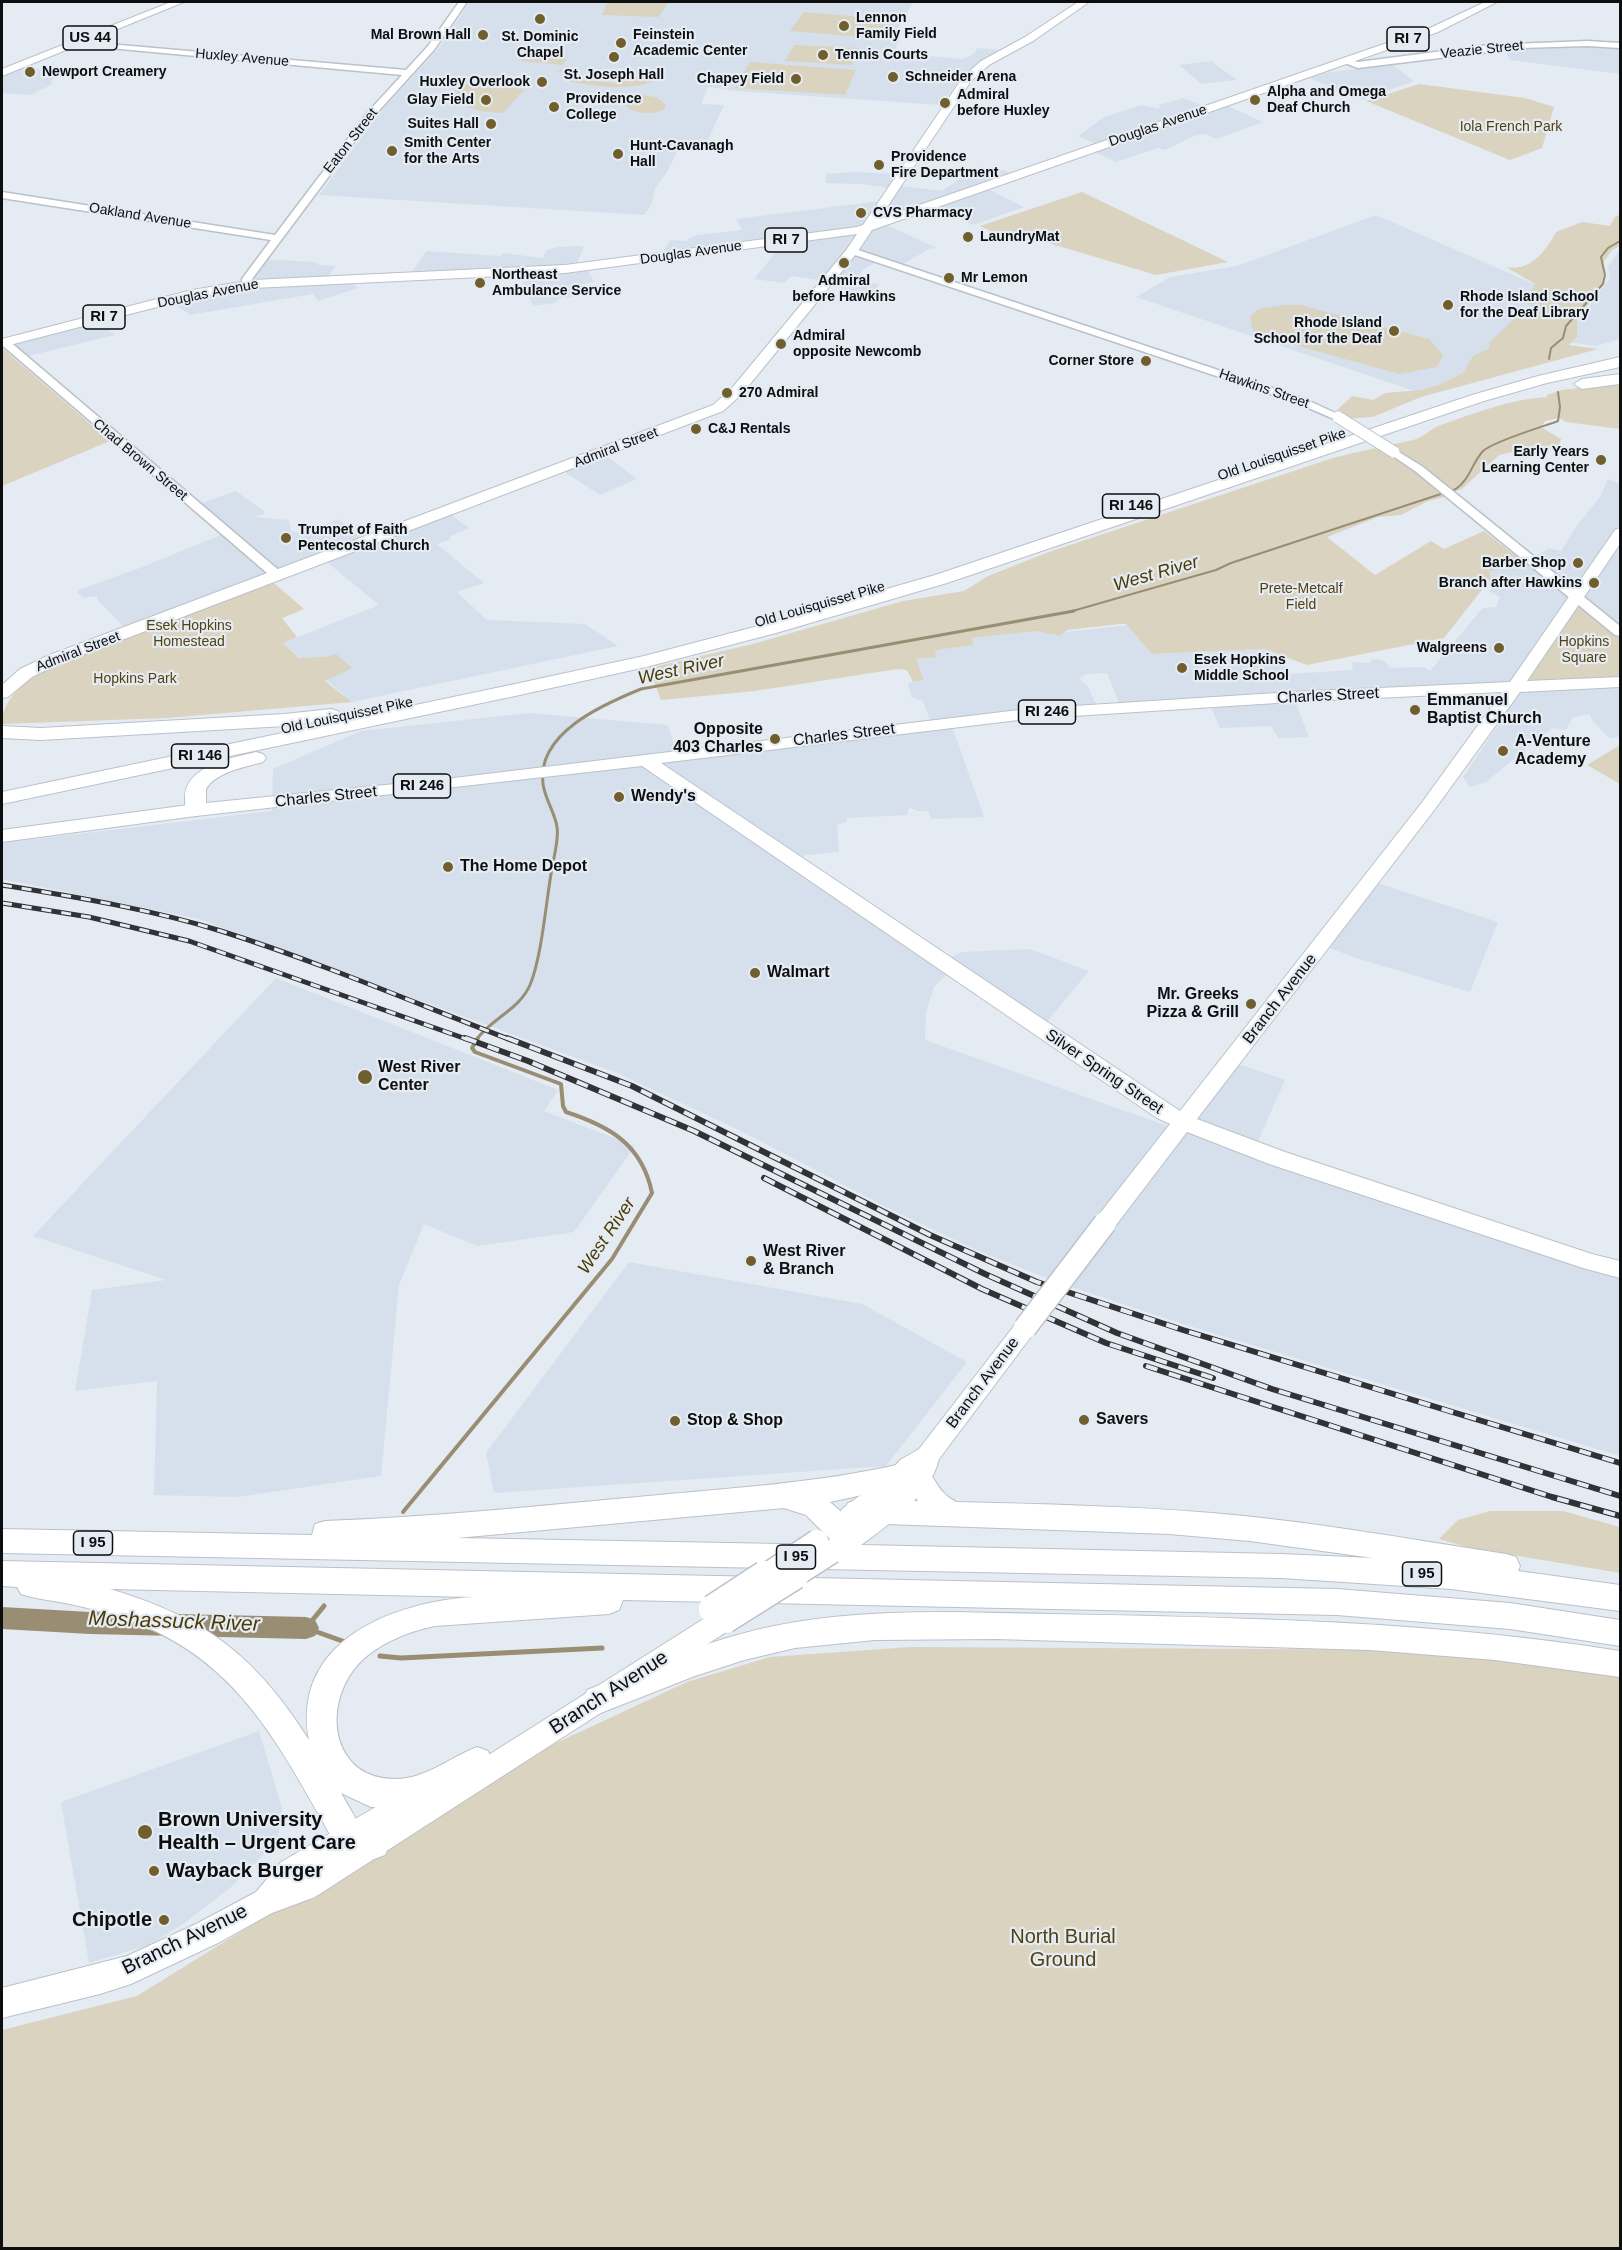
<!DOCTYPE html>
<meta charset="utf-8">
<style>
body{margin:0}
#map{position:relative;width:1622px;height:2250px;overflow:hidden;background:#e5ebf2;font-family:Helvetica,sans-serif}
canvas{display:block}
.frame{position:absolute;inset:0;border:3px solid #0c0e10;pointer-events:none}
</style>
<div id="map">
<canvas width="1622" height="2250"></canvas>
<div class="frame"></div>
</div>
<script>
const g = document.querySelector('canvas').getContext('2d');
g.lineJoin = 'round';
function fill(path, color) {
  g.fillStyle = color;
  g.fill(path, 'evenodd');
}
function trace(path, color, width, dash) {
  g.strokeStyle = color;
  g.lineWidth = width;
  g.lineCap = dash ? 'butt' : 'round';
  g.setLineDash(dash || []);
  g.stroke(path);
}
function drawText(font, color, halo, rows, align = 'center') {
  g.font = font + ' Helvetica,sans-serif';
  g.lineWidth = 4.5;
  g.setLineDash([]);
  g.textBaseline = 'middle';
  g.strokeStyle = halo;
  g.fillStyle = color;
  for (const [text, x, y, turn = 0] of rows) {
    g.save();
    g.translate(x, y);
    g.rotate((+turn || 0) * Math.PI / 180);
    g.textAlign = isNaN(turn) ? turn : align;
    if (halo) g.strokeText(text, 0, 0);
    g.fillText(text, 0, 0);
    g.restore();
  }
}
fill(new Path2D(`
 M470 2H913L891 40 899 41 893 53 963 59 975 53 977 48 1001 50 966 72 941 105 737 91 708 87 701 104 724 105 707 142H682L667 172 655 188 652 203 645 215 319 195 383 109 438 49Z
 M1584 42 1620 46V74L1510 60 1504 50 1499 46Z
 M1211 61 1237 80 1201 84 1179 65Z
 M1392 64 1414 81 1362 100 1309 78 1325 73Z
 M16 67H19L66 72 52 80 51 85 31 95 2 93V73Z
 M1184 98 1209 108 1223 104 1263 122 1216 139 1205 134 1194 136 1165 150 1158 148 1116 162 1090 150 1100 146 1078 136 1104 117 1141 105 1160 109 1159 105Z
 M977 167 994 171 1004 170 1014 175 984 187 1024 207 973 225 930 205 882 223 937 248 929 249 898 267 879 261 865 268 857 278V281L878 284V289L863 298 824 281 792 276 784 283 754 279 785 241 661 256 670 240 688 241 689 238 698 235 742 230 736 219 881 201 889 188 861 184 826 183V174L853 172 896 174H899L893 185 942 191Z
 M1376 215 1575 302 1523 361 1426 395 1136 297 1170 277 1237 266Z
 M575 246 584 247 575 267 586 266 594 282 568 287 574 291V296L558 299 556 303 533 306 518 271 410 275 426 251 500 256 503 253 543 258 547 250 557 247Z
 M1620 249V339L1596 346 1563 341 1610 278 1608 267Z
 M259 259 316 262 319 265 335 266 328 278H345L358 288 318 301 313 294 190 315 170 301 240 286 242 278Z
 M93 319 115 335 20 358 2 343Z
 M605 455 637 479 600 495 560 469Z
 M1608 479 1620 484V632L1576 599 1513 688 1620 683V736L1610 739 1592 720 1590 714 1573 717 1566 730 1552 728 1486 782 1470 787 1463 777 1507 712 1497 708 1508 690 1295 700 1309 737 1278 738 1271 726 1220 728 1209 703 1291 694 1119 703 1107 673 1086 674 1080 678 1081 681 1087 685 1098 708 952 726 984 817 931 819 928 811H917L909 807 907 815 847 818 846 822 837 825 839 852 788 857 940 963 962 952 1030 949 1089 971 1040 1030 949 972 934 987 926 1013 925 1040 1176 1129 1229 1061 1280 1078 1285 1080 1255 1148 1620 1269V1456L1186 1325 1062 1284 976 1250 886 1207 741 1131 617 1073 199 919 2 879V843L272 811 273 769 361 731 529 713 668 725 679 762 828 737 931 724 923 701 911 697 908 683 924 680 916 659 937 656 935 652 937 650 972 645V638L1036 631H1044L1054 636 1057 633 1127 625 1152 654 1264 649 1280 657 1289 674 1352 670 1353 662 1369 663 1371 660 1377 659 1385 661 1390 668 1425 667 1430 671 1480 611 1484 608 1496 607 1500 597 1489 591 1492 587 1483 571 1527 560 1526 557 1541 553 1548 548 1561 551 1577 525 1600 497Z
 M236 491 265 512 262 515 253 517 289 520 291 531 301 534 316 533 319 527 338 519 364 540 446 511 469 528 451 536 449 540 437 544 484 583 457 592 487 620 585 624 618 646 352 702 283 643 379 605 317 554 124 627 97 599V596L84 598 77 593 79 590 145 566 223 534 194 506Z
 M1368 880 1498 922 1470 992 1356 958 1319 944Z
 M276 978 558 1090 544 1111 635 1146 574 1232 477 1246 424 1224 399 1285 381 1476 237 1497 154 1495 157 1381 75 1391 92 1290 166 1280 33 1236Z
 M629 1262 862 1304 967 1362 886 1466 494 1493 486 1453Z
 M259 1731 282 1808 278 1840 230 1888 186 1922 149 1945 89 1963 61 1802Z`), '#d5e0ec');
fill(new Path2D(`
 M607 2H669L658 17 602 15Z
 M804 12 896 20 885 39 790 31Z
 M794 45 860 48 852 65 785 61Z
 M515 53H528L567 59 562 65 521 61 522 55Z
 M750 62 856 70 845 95 735 88Z
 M565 66H569L565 73 573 74 569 77 571 79 616 83C629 72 643 78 659 79 629 92 596 87 564 80L562 77 565 75H561L564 72 557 71 566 68Z
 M463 84 525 89 503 113C484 112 468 111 453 97L455 91Z
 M1419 84 1525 98 1554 107 1542 148 1510 160 1366 101Z
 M642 95 656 97 665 104V108C655 116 632 114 624 104V100L631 96Z
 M1082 192 1228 262 1156 275 1035 239 1013 242 980 226Z
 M1620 214V246L1612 250 1603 263 1604 282 1577 320V337L1569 345 1598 349 1421 397 1373 417 1343 419 1334 413 1352 396 1373 400 1385 393 1421 390 1439 385 1463 373 1473 356 1490 348 1489 343 1515 318 1527 316 1533 312V306L1525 302 1535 284 1506 267C1530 272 1546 251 1556 232L1582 222 1610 226 1614 218Z
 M1285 305H1300L1429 339 1443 355 1437 367 1399 374 1259 335 1252 329 1250 317 1258 309Z
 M2 348 110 441 2 486Z
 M1620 384V429L1566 422 1559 418 1545 421 1541 427 1561 439 1559 447 1535 450 1532 454 1516 451 1499 455 1462 489 1447 493 1448 496 1428 501 1401 515 1378 517 1327 537 1375 575 1431 541 1444 549 1484 531 1522 561 1489 572 1491 578 1444 638 1307 665 1264 649 1152 654 1126 624H1120L1067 630 1060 636 1036 631 972 638 973 645 937 650 935 652 937 657 916 659 924 680 913 682 907 670 898 669 755 691 661 700 649 668 753 644 903 601 964 591 988 576 1049 552 1333 458C1360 451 1387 446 1413 440 1423 438 1431 428 1441 425 1475 413 1511 399 1547 397V395L1561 390Z
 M271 583H274L304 609 282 618 297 637 283 643 299 658 325 657 336 654 352 668 325 681 352 702 167 718 2 724C1 697 31 678 51 666Z
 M1577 606 1620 637V679L1521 683Z
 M1620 745V784L1587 765Z
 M1490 1511H1563L1620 1527V1573L1470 1548 1439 1539 1458 1520Z
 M911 1647 1432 1650 1570 1666 1620 1677V2248H2V2030L137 1996 511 1764 687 1682 770 1657Z`), '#dad3c0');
trace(new Path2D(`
 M1549 359 1551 348 1563 338 1566 326 1603 284 1605 275 1601 257 1608 248 1620 241
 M1069 612 1216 570 1231 563 1456 489C1470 479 1472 463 1483 451 1494 441 1542 427 1558 421L1560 407 1558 392`), '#998e73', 2);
trace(new Path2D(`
 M476 1040C492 1018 519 1010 530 985 542 956 546 901 552 868 554 856 559 839 557 827 555 813 545 799 543 784 536 733 604 704 641 689L1074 611`), '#998e73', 3);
trace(new Path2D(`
 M403 1512 612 1259 652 1193C642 1144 609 1126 566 1112L563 1106 561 1084 475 1052 472 1048 478 1038`), '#998e73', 4);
trace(new Path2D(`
 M324 1606 306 1628 345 1642
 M380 1656 401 1658 602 1648`), '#998e73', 5);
fill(new Path2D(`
 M2 1607 90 1612 306 1617 315 1620 319 1628 315 1636 306 1639 90 1634 2 1629Z`), '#998e73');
const minor = new Path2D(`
 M459 2H467L434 50 374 116 252 279 251 287H243L242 279 271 240 2 198V192L275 235 368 112 402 75 77 45 73 43 74 41 406 70 428 46Z
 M1587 41 1620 43V48L1587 46 1521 48 1358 68 1342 62 1346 59 1358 62 1489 45Z
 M849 249H855L1305 399 1344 417 1342 419H1334L1297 403 849 253Z
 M2 339 8 340 282 573 284 576 282 579H274L2 345Z
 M1394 449 1423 467 1620 626V636L1615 635 1415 471 1390 454V450Z`);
const major = new Path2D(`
 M171 2H184L2 76V69Z
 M1078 2H1089L1033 41 989 65 971 81 879 219 1430 28 1485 2H1497L1438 32 872 230 856 254 742 394 723 411 59 664 32 677 8 697 2 698V685L20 669 47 656 713 405 732 388 847 249 857 234 565 273 253 288 192 298 2 347V339L192 290 253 280 565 265 857 227 863 225 963 77 981 61 1025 37Z
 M1620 528V544L1527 681 1620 677V687L1520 692 1435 809 1197 1119 1285 1152 1592 1254 1620 1261V1278L1583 1268 1269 1164 1187 1132 1113 1229 1105 1231 1097 1229 1094 1223 1097 1217 1170 1124 1157 1118 642 766 196 816 2 842V830L196 804 445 779 1027 709 1292 692 1510 682 1615 530ZM1502 692 1423 801 1180 1111 661 763 1027 719 1292 702Z
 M1025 1319 1033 1322 1036 1328 1033 1334 939 1459C930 1500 876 1533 844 1558L835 1561 826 1558 822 1550 826 1542 849 1526 842 1523 839 1516 842 1509 887 1475 900 1460 919 1449 1017 1322Z
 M725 1608 734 1611 738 1619 734 1627 315 1897 272 1913 218 1943 131 1984 100 1994 2 2018V1988L127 1956 198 1923 256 1892 281 1862 417 1783 427 1779 437 1783 438 1787 716 1611Z`);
const highway = new Path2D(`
 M1620 357V367L1547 383 1484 401 947 583 776 633 646 667 515 696 2 804V792L515 684 644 656 762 625 935 575 1472 395 1538 376Z
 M1620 374V384L1582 389 1574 384 1582 379Z
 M331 709 338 711 341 715 338 719 285 726 41 740 2 738V726L41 728 285 714Z
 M256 752 263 754 266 758 263 762C245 767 216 772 206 789V810L203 814 196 816 189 814C185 809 185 803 185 797 186 765 233 758 256 752Z
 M901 1464 912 1470C931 1463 933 1483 944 1493 947 1497 952 1499 956 1502 1042 1504 1127 1506 1212 1513 1310 1521 1408 1539 1506 1554L1516 1557 1520 1566 1518 1571 1620 1585V1611L1451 1589 1281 1578 2 1553V1529L312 1535 315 1524 325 1521C433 1517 540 1506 648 1496 733 1488 818 1483 901 1464ZM908 1485 918 1501 858 1499 848 1503 844 1511 847 1517 830 1502ZM784 1508 806 1515 836 1545 457 1538ZM849 1520 858 1523 1169 1534 1250 1541 1373 1558 1281 1554 861 1545 863 1540Z
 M2 1561 1337 1589 1510 1603 1620 1620V1646L1510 1629 1337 1615 623 1600 619 1610 609 1614 435 1626C406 1632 374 1645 355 1668 321 1711 334 1780 396 1779 425 1779 451 1757 477 1747L488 1751 492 1761 488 1771 439 1796 407 1807H371L341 1793 360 1826 385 1833 390 1844 385 1855 374 1859 339 1850C281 1750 241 1658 123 1618 104 1612 85 1607 65 1603 50 1600 35 1599 21 1594L17 1587 2 1586ZM110 1589 473 1597C394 1602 291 1640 309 1740 255 1655 206 1618 110 1589Z
 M956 1612C1177 1617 1401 1616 1620 1651V1677L1495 1660 1370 1650 996 1639 875 1640 795 1648 744 1660 695 1676 598 1714 587 1710 583 1700 587 1690C655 1663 724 1633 796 1622 849 1613 902 1612 956 1612Z`);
trace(minor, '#bbc1c8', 3);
trace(major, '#bbc1c8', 2);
trace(highway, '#bbc1c8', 2);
fill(minor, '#fff');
fill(major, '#fff');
fill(highway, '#fff');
const railFar1 = new Path2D(`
 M2 885C75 897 150 909 221 931 319 962 415 1003 511 1040
 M2 903 89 917 189 941 469 1040`);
const rail = new Path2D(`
 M465 1038 528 1061 694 1131 985 1274 1117 1333 1272 1389 1620 1496
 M507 1038 632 1086 930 1235 1037 1282 1183 1330 1620 1463
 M764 1178 982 1289 1106 1343 1213 1378
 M1146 1366 1552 1497 1620 1516`);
trace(railFar1, '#303235', 5);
trace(rail, '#303235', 6);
trace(railFar1, '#e5ebf2', 3, [10]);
trace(rail, '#e5ebf2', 4, [12]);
const minorBridge = new Path2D(`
 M1338 417 1394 452`);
const majorBridgeFar1 = new Path2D(`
 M1025 1328 1105 1223
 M763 1577 817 1541
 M793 1577 832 1552`);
const majorBridge = new Path2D(`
 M713 1609 765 1575
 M725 1619 795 1575`);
trace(minorBridge, '#bbc1c8', 13, []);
trace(majorBridgeFar1, '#bbc1c8', 25, []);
trace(majorBridge, '#bbc1c8', 31, []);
trace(minorBridge, '#fff', 11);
trace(majorBridgeFar1, '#fff', 22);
trace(majorBridge, '#fff', 28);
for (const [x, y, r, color] of [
 [540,19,6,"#715e2d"],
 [844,26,6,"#715e2d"],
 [483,35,6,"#715e2d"],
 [621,43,6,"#715e2d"],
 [823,55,6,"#715e2d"],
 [614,57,6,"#715e2d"],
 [30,72,6,"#715e2d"],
 [893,77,6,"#715e2d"],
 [796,79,6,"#715e2d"],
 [542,82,6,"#715e2d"],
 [486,100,6,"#715e2d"],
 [1255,100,6,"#715e2d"],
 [945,103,6,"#715e2d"],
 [554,107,6,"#715e2d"],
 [491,124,6,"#715e2d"],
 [392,151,6,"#715e2d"],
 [618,154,6,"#715e2d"],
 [879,165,6,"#715e2d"],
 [861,213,6,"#715e2d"],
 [968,237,6,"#715e2d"],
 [844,263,6,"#715e2d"],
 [949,278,6,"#715e2d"],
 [480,283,6,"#715e2d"],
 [1448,305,6,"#715e2d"],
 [1394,331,6,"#715e2d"],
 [781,344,6,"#715e2d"],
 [1146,361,6,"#715e2d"],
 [727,393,6,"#715e2d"],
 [696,429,6,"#715e2d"],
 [1601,460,6,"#715e2d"],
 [286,538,6,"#715e2d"],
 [1578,563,6,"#715e2d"],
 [1594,583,6,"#715e2d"],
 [1499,648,6,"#715e2d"],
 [1182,668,6,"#715e2d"],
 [1415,710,6,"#715e2d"],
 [775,739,6,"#715e2d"],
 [1503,751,6,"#715e2d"],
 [619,797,6,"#715e2d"],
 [448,867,6,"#715e2d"],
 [755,973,6,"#715e2d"],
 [1251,1004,6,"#715e2d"],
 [365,1077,8,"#715e2d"],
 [751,1261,6,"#715e2d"],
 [1084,1420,6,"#715e2d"],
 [675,1421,6,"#715e2d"],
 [145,1832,8,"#715e2d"],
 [154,1871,6,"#715e2d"],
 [164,1920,6,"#715e2d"]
]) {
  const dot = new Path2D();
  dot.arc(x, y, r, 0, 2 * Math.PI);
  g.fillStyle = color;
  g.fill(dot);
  trace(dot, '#e5ebf2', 2);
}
drawText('bold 14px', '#0c0e10', '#e5ebf2', [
 ["Lennon",856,18],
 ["Family Field",856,34],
 ["Mal Brown Hall",471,35,"right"],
 ["Feinstein",633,35],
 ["Academic Center",633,51],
 ["St. Dominic",540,37,"center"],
 ["Chapel",540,53,"center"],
 ["Tennis Courts",835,55],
 ["Newport Creamery",42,72],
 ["St. Joseph Hall",614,75,"center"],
 ["Schneider Arena",905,77],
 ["Chapey Field",784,79,"right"],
 ["Huxley Overlook",530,82,"right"],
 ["Alpha and Omega",1267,92],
 ["Deaf Church",1267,108],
 ["Admiral",957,95],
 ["before Huxley",957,111],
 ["Providence",566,99],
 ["College",566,115],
 ["Glay Field",474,100,"right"],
 ["Suites Hall",479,124,"right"],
 ["Smith Center",404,143],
 ["for the Arts",404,159],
 ["Hunt-Cavanagh",630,146],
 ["Hall",630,162],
 ["Providence",891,157],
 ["Fire Department",891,173],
 ["CVS Pharmacy",873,213],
 ["LaundryMat",980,237],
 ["Northeast",492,275],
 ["Ambulance Service",492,291],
 ["Mr Lemon",961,278],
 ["Admiral",844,281,"center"],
 ["before Hawkins",844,297,"center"],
 ["Rhode Island School",1460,297],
 ["for the Deaf Library",1460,313],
 ["Rhode Island",1382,323,"right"],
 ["School for the Deaf",1382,339,"right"],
 ["Admiral",793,336],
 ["opposite Newcomb",793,352],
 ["Corner Store",1134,361,"right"],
 ["270 Admiral",739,393],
 ["C&J Rentals",708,429],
 ["Early Years",1589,452,"right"],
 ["Learning Center",1589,468,"right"],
 ["Trumpet of Faith",298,530],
 ["Pentecostal Church",298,546],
 ["Barber Shop",1566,563,"right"],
 ["Branch after Hawkins",1582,583,"right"],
 ["Walgreens",1487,648,"right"],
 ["Esek Hopkins",1194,660],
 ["Middle School",1194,676]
], 'left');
drawText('14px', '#0c0e10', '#e5ebf2', [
 ["Veazie Street",1482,50,-6],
 ["Huxley Avenue",242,58,5],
 ["Douglas Avenue",1158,126,-19],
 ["Eaton Street",351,141,-52],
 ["Oakland Avenue",140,216,9],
 ["Douglas Avenue",691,253,-8],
 ["Douglas Avenue",208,294,-11],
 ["Hawkins Street",1264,389,19],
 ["Admiral Street",616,448,-21],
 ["Old Louisquisset Pike",1282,455,-19],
 ["Chad Brown Street",140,460,40],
 ["Old Louisquisset Pike",820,605,-16],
 ["Admiral Street",78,652,-21],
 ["Old Louisquisset Pike",347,716,-12]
]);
drawText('14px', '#53410e', '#e5ebf2', [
 ["Iola French Park",1511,127],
 ["Prete-Metcalf",1301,589],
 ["Field",1301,605],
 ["Esek Hopkins",189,626],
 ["Homestead",189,642],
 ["Hopkins",1584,642],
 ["Square",1584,658],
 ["Hopkins Park",135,679]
]);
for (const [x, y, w] of [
 [90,38,54],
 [1408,39,42],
 [786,240,42],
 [104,317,42],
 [1131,506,57],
 [1047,712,57],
 [200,756,57],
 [422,786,57],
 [93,1543,39],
 [796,1557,39],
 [1422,1574,39]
]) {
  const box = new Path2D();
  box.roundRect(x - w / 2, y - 12, w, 24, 4.5);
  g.fillStyle = '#e5ebf2';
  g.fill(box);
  trace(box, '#0c0e10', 1.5);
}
drawText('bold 15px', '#0c0e10', null, [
 ["US 44",90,38],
 ["RI 7",1408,39],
 ["RI 7",786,240],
 ["RI 7",104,317],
 ["RI 146",1131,506],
 ["RI 246",1047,712],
 ["RI 146",200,756],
 ["RI 246",422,786],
 ["I 95",93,1543],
 ["I 95",796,1557],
 ["I 95",1422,1574]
]);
drawText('16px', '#0c0e10', '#e5ebf2', [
 ["Charles Street",1328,696,-3],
 ["Charles Street",844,735,-7],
 ["Charles Street",326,797,-6],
 ["Branch Avenue",1280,999,-52],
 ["Silver Spring Street",1104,1072,34],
 ["Branch Avenue",983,1383,-53]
]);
drawText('bold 16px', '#0c0e10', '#e5ebf2', [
 ["Emmanuel",1427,701],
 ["Baptist Church",1427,719],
 ["Opposite",763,730,"right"],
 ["403 Charles",763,748,"right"],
 ["A-Venture",1515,742],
 ["Academy",1515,760],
 ["Wendy's",631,797],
 ["The Home Depot",460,867],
 ["Walmart",767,973],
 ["Mr. Greeks",1239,995,"right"],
 ["Pizza & Grill",1239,1013,"right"],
 ["West River",378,1068],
 ["Center",378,1086],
 ["West River",763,1252],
 ["& Branch",763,1270],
 ["Savers",1096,1420],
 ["Stop & Shop",687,1421]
], 'left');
drawText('italic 18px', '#4c3a05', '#e5ebf2', [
 ["West River",1156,574,-16],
 ["West River",681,670,-12],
 ["West River",607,1236,-56]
]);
drawText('20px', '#0c0e10', '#e5ebf2', [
 ["Branch Avenue",609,1693,-33],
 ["Branch Avenue",185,1940,-26]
]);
drawText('bold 20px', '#0c0e10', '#e5ebf2', [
 ["Brown University",158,1820],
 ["Health – Urgent Care",158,1843],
 ["Wayback Burger",166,1871],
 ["Chipotle",152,1920,"right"]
], 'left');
drawText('20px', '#53410e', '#e5ebf2', [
 ["North Burial",1063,1937],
 ["Ground",1063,1960]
]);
drawText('italic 21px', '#4c3a05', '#e5ebf2', [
 ["Moshassuck River",174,1622,2]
]);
</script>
